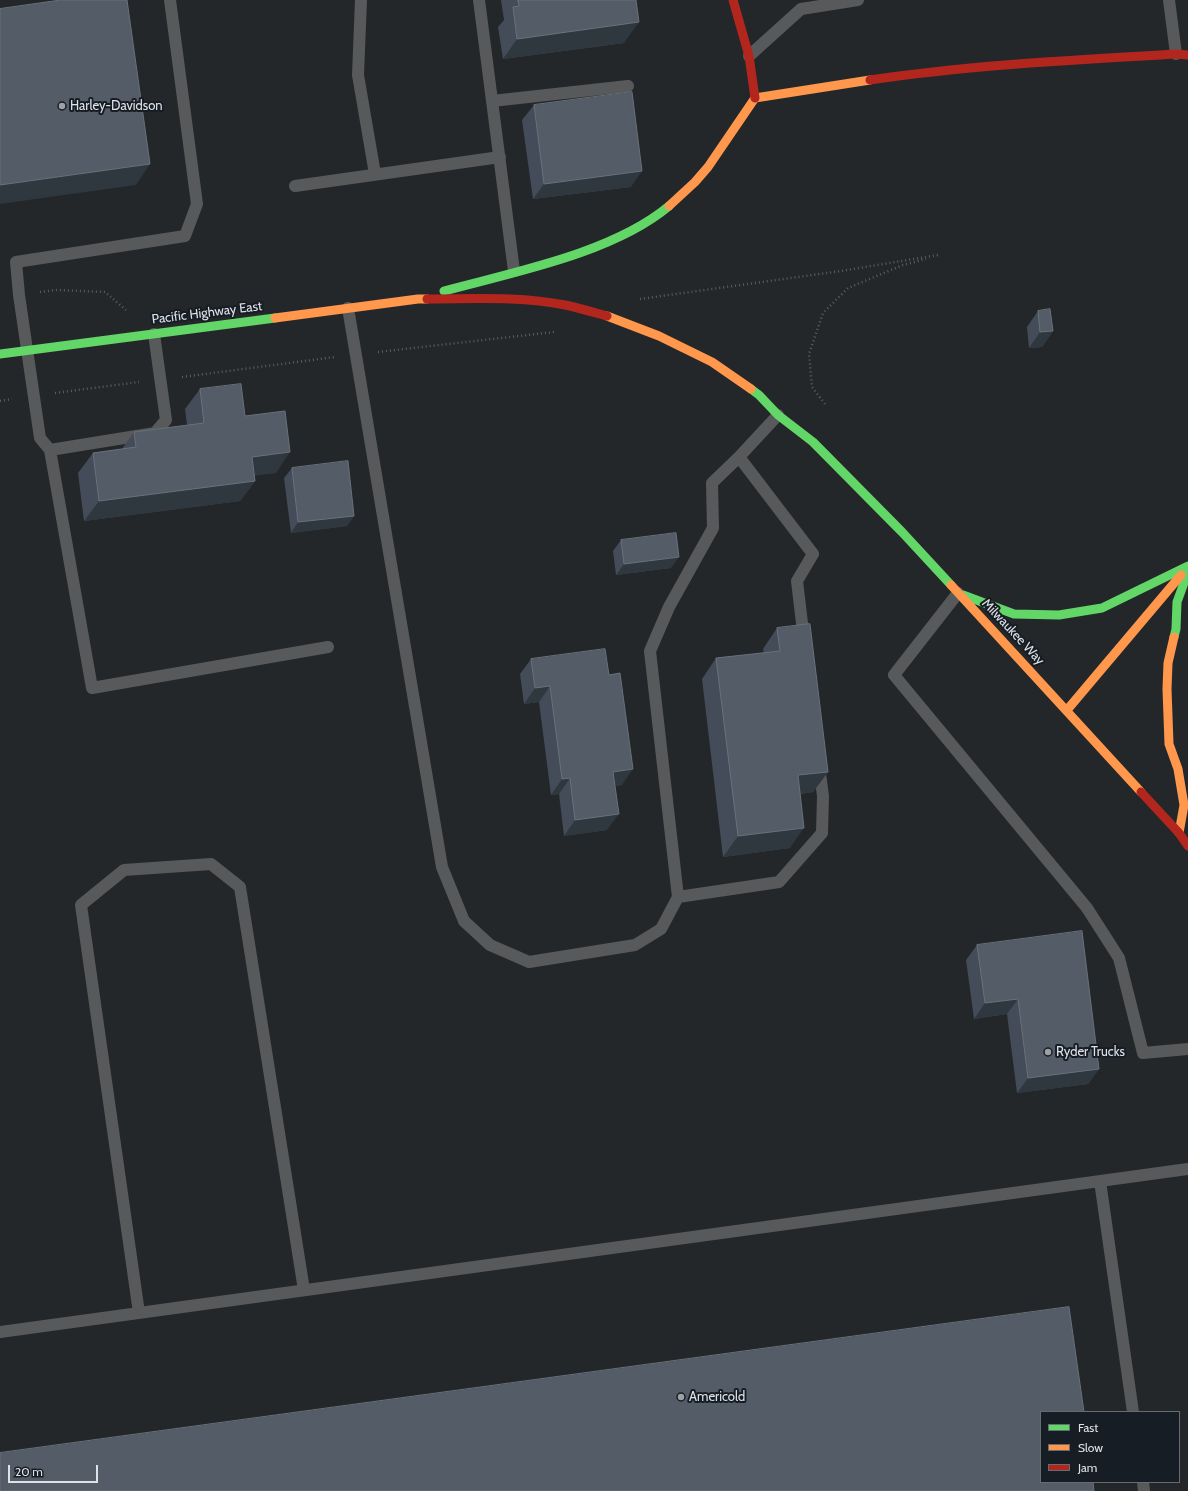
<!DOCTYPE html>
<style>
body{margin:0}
#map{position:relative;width:1188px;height:1491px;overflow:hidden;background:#24272a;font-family:Cabin,sans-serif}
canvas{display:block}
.legend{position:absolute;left:1040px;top:1411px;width:140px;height:72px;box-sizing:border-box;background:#171d24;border:1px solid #676c72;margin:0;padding:5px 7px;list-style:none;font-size:12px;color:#dee2e7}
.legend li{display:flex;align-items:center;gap:8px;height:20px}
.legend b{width:20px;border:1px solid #676c72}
.scale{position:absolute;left:8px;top:1465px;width:90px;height:18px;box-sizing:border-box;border:2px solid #dee2e7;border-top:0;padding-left:5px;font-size:12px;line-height:14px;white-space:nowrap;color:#dee2e7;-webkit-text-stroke:3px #171d24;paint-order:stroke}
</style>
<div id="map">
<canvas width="1188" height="1491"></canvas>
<ul class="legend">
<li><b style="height:5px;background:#63d668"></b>Fast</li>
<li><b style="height:5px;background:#ff974d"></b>Slow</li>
<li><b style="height:5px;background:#b3261e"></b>Jam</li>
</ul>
<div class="scale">20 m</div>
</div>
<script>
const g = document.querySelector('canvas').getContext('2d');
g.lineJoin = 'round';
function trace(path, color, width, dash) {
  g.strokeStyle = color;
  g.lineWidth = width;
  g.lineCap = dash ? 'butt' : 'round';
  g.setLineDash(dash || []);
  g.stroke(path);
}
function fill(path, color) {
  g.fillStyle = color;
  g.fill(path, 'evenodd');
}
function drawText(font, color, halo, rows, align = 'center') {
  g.font = font + ' Cabin,sans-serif';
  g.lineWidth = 4;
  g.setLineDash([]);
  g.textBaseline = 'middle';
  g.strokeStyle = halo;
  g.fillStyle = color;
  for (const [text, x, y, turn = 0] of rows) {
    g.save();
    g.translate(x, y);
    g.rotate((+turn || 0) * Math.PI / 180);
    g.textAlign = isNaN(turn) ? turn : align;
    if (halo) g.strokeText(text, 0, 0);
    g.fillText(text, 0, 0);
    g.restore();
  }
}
trace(new Path2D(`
 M40 292 57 290 105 292 126 310
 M640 299 841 271 938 255
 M378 352 554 332
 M182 377 335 357
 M55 393 139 382
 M0 401 12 399
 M825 404 812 387 809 354 823 313 848 288 903 265 926 259`), '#5c5e60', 2.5, [1, 3]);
trace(new Path2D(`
 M361 0 358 75 375 174
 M479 0 514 271
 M1169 0 1176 54
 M749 56 801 9 858 0
 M492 101 628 86
 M295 186 500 157
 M348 308 442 867 464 921 490 945 529 962 635 945 661 929 678 897 650 651 669 607 713 528 712 483 739 457 778 415
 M154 334 166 420 155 433 50 450 40 438 19 295 16 262 185 236 197 204 170 0
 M50 450 92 688 328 647
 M739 457 813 554 797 581 804 640
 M958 593 894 675 1087 908 1119 958 1143 1053 1188 1049
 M678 897 779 882 822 833 823 796 819 766
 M1100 1181 1133 1412
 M139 1313 81 905 124 870 211 864 240 887 304 1290
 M0 1332 1188 1169
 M1143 1482 1144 1491`), '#58595b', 12);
trace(new Path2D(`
 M444 291C514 272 613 253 669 206
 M0 354 275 318
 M751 389 759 395 778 415 813 442 902 532 951 585
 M963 595 1014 614 1059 615 1102 608 1188 566
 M1174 637 1176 629 1177 602 1188 572`), '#63d668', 9);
trace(new Path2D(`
 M669 206 695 182 708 167 755 98 870 80
 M607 316 659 336 712 362 751 389
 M275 318 418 299H427
 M951 585 1141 792
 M1174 637 1168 663 1167 689 1169 744 1178 769 1184 805 1179 833
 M1067 710 1181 575`), '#ff974d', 9);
trace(new Path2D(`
 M733 0 749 56 755 98
 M870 80C971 65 1074 60 1176 54L1188 55
 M427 299C473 299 520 296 565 305 579 308 593 312 607 316
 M1141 792 1179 833 1188 846`), '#b3261e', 9);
fill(new Path2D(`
 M501 0H636L624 43 503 59 498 27 504 20Z
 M534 105 631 187 533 199 522 120Z
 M1038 311 1053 331 1042 347 1029 348 1027 327Z
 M200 389 245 416 276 473 254 475 255 481 240 501 84 521 78 473 93 453 122 449 134 432 187 425 185 409Z
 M292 468 354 516 347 526 291 533 284 478Z
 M621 540 671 568 616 575 613 551Z
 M777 628 828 772 813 792 800 794 790 848 723 857 702 679 716 658 764 653 763 649Z
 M531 659 622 785 615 786 607 830 564 836 559 794 551 795 539 702 524 704 520 674Z
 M977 945 1099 1069 1088 1084 1017 1093 1007 1014 974 1019 966 960Z`), '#434c58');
fill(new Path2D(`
 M639 22 624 43 503 59 517 39Z
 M150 164 136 185 0 204V185Z
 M642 171 631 187 533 199 544 184Z
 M1053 331 1042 347 1029 348 1040 332Z
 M290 452 276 473 237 478 252 457Z
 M255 481 240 501 84 521 99 501Z
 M354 516 347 526 291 533 298 522Z
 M679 557 671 568 616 575 624 564Z
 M550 686 539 702 524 704 535 688Z
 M633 769 622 785 602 788 613 772Z
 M828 772 813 792 784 796 798 775Z
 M570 778 559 794 551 795 562 779Z
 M619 814 607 830 564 836 575 820Z
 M804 828 790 848 723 857 738 836Z
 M1018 999 1007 1014 974 1019 985 1003Z
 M1099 1069 1088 1084 1017 1093 1028 1078Z`), '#2f373f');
const building = new Path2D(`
 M61 0H127L150 164 0 185V9Z
 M518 0H636L639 22 517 39 513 7 519 6Z
 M632 92 642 171 544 184 534 105Z
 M1050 309 1053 331 1040 332 1038 311Z
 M241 384 245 416 285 411 290 452 252 457 255 481 99 501 93 453 136 447 134 432 204 423 200 389Z
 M348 461 354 516 298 522 292 468Z
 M676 533 679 557 624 564 621 540Z
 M810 624 828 772 798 775 804 828 738 836 716 658 780 651 777 628Z
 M605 649 609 675 620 673 633 769 613 772 619 814 575 820 570 778 562 779 550 686 535 688 531 659Z
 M1082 931 1099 1069 1028 1078 1018 999 985 1003 977 945Z
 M1069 1307 1084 1412H1041V1482H1093L1094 1491H0V1453Z`);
fill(building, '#535c67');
trace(building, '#69717b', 1);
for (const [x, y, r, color] of [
 [62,106,4,"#9da1a5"],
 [1048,1052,4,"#9da1a5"],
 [681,1397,4,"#9da1a5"]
]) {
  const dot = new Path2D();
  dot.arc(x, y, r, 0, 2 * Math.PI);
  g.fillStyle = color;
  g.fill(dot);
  trace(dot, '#171d24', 1.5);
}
drawText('13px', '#dee2e7', '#171d24', [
 ["Harley-Davidson",70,106],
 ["Ryder Trucks",1056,1052],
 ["Americold",689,1397]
], 'left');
drawText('13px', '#dee2e7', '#171d24', [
 ["Pacific Highway East",207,313,-7],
 ["Milwaukee Way",1013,632,47]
]);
</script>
